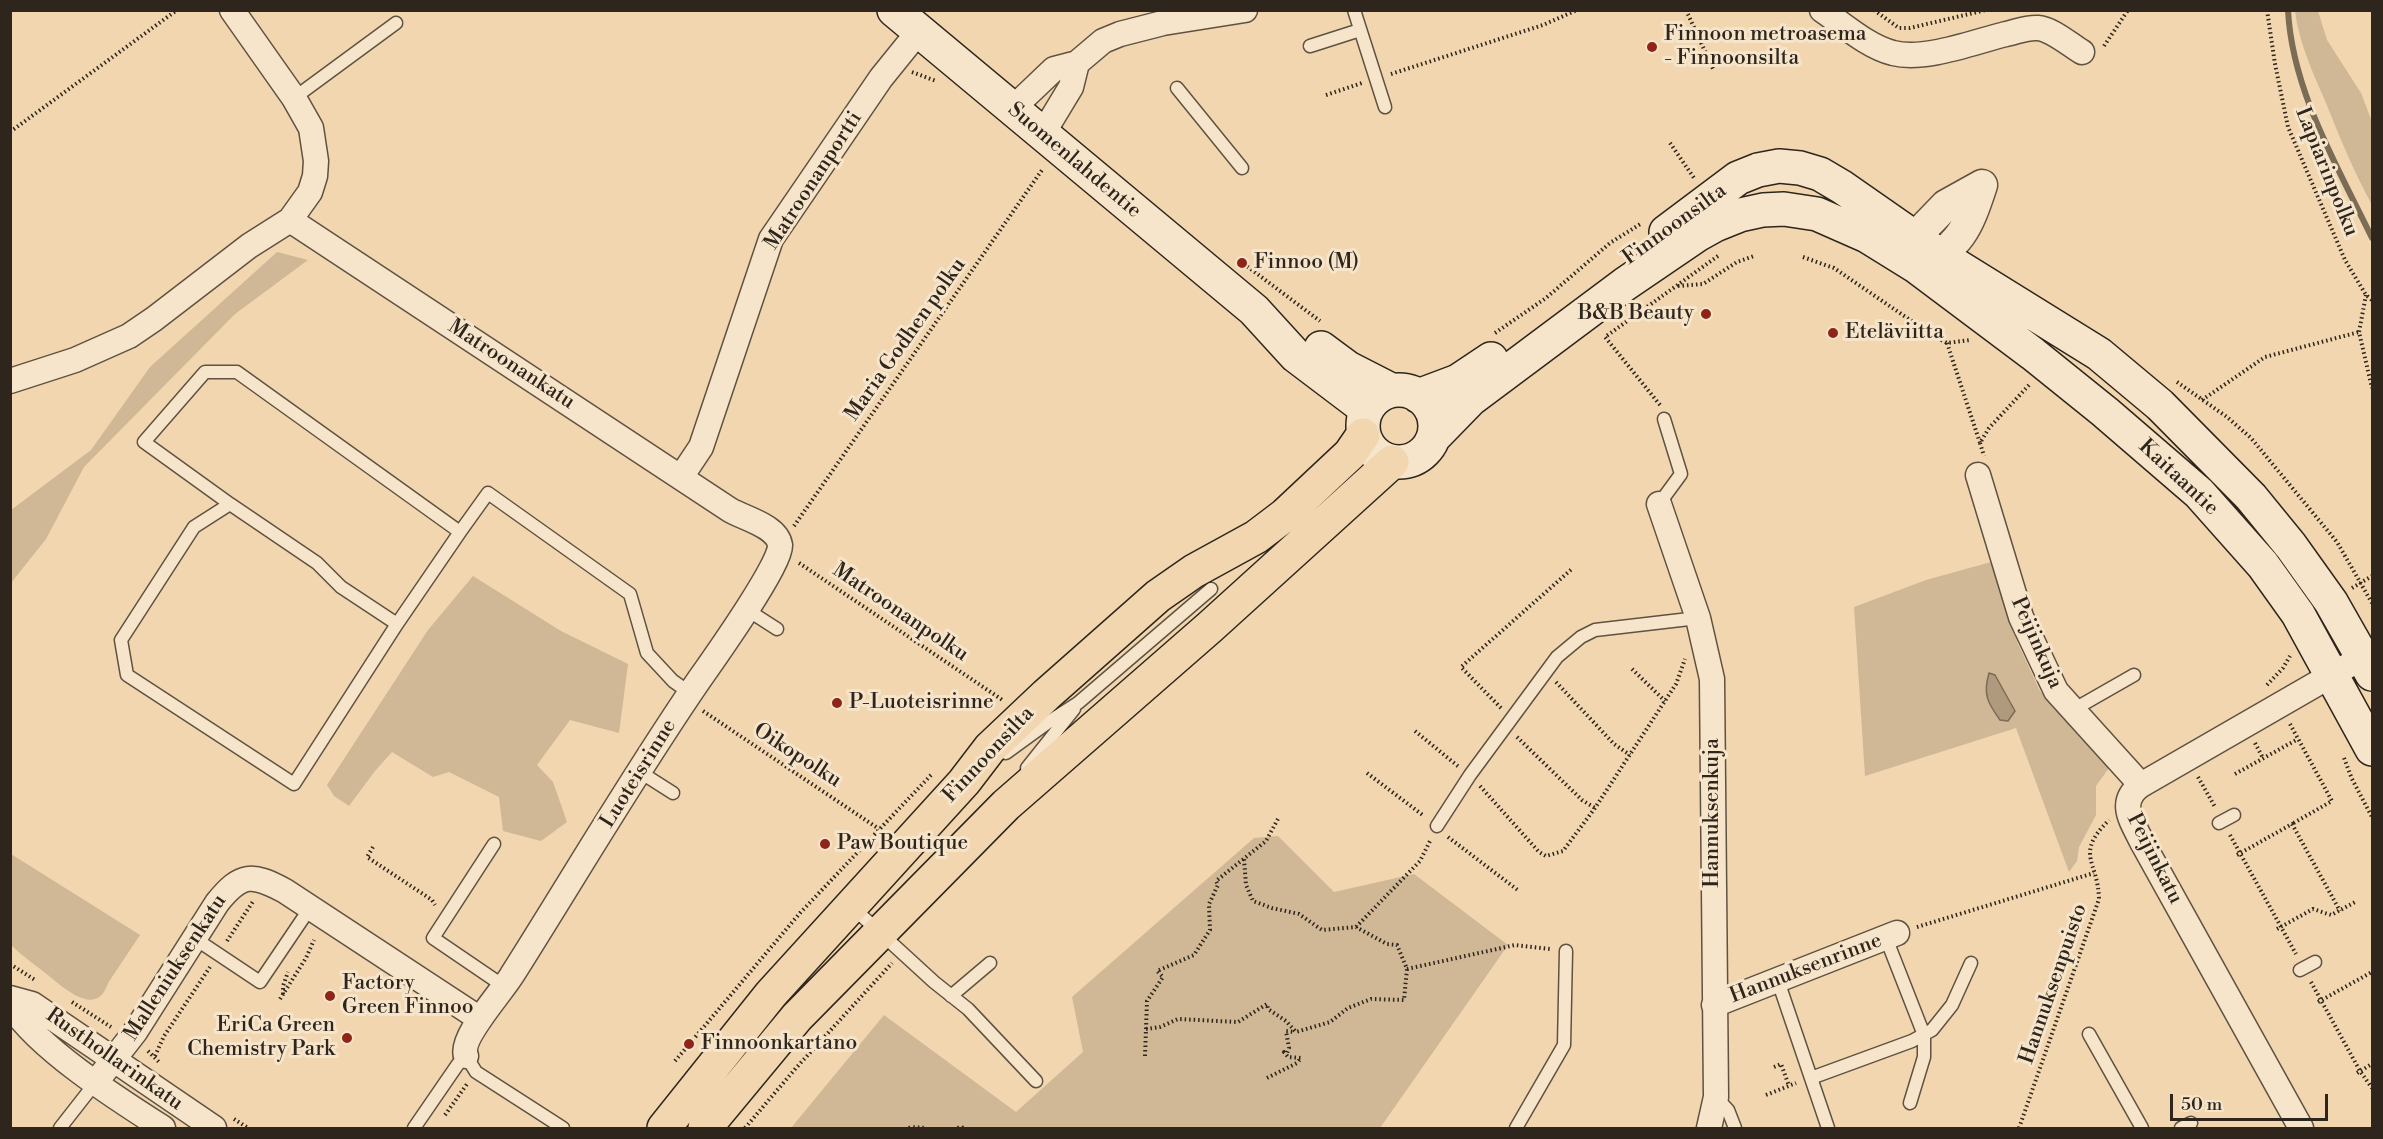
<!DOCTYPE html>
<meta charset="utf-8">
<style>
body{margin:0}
#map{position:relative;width:2383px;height:1139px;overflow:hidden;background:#f1d6af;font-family:"Libre Bodoni",serif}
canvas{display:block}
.frame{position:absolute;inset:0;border:12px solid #2e261c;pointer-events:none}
.scale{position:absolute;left:2170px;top:1094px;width:158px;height:27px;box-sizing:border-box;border:3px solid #2e261c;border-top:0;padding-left:8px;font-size:18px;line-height:21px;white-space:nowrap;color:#2e261c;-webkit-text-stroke:4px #f6e4cb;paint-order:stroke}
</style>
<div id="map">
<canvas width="2383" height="1139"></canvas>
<div class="frame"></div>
<div class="scale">50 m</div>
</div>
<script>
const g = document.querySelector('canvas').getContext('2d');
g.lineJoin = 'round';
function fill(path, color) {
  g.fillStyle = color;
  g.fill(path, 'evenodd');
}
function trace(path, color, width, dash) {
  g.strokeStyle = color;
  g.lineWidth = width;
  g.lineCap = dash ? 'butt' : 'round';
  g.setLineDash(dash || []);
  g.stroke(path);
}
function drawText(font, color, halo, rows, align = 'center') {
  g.font = font + ' "Libre Bodoni",serif';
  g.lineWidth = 6;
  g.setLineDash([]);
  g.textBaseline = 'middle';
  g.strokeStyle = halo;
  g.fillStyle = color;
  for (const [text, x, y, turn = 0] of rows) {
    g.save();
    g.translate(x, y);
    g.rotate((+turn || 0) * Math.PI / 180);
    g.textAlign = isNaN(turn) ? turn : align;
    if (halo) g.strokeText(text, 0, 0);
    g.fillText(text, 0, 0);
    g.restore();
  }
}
fill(new Path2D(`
 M2295 11H2318L2327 40 2361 93 2372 122V205C2354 172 2340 138 2326 103 2313 73 2299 43 2295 11Z
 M277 252 308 260 235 314 84 467 46 539 11 583V510L91 450 150 367Z
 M1991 562 2018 644 2040 691 2109 768 2096 786V815L2079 847 2077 861 2069 872 2016 728 1865 776 1854 607 1926 580Z
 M473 576 561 631 628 664 619 733 570 720 537 765 553 782 567 822 541 841 503 831 499 797 449 772 433 777 392 752 375 771 349 806 334 796 327 785 428 630Z
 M1278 836 1334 892 1414 874 1508 945 1380 1128H791L884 1015 1016 1112 1083 1052 1072 997 1254 838Z
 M11 854 140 935 108 983C96 1021 60 984 44 972 33 963 21 955 11 945Z`), '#d0b896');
const water = new Path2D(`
 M1989 673 1995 675 2015 711 2008 721 2000 720C1987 702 1983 694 1989 673Z`);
fill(water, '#af9a7d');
trace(water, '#7b6c56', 1.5);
trace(new Path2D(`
 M2288 10C2292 91 2338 167 2372 238`), '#7b6c56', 6);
const service = new Path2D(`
 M1354 10 1385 107
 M1310 46 1360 30
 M1177 88 1242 168
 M294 98 396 23
 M230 504 144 442 205 372H237L460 532 397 624 294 784 127 675 121 640 194 527 230 504 317 563 341 587 397 624
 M1659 504 1681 474 1664 419
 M460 532 488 493 630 594 647 653 673 681 690 693
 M746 609 777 629
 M2071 711 2134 675
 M1006 753 1050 721 1078 703 1211 589
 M1027 768 1074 709
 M640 772 673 793
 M2219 823 2234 815
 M1437 826 1470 775 1557 657 1581 637 1595 630 1698 618
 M494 844 433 938 505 987
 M851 906 934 982 968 1009 1036 1081
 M194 938 260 982 310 908
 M1886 938 1924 1035V1057L1910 1103
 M2300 970 2315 962
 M1778 981 1828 1128
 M951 996 990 963
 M2089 1034 2142 1128
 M1811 1078 1912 1041 1932 1030 1952 1005 1971 963
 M1716 1097 1728 1110 1735 1128
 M60 1128 96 1082
 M414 1128 458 1064 466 1056 476 1072 563 1128
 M1516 1128 1564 1045 1566 951
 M2181 1128 2191 1123`);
const minor = new Path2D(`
 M1822 10C1844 25 1867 46 1893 53 1926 61 1973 42 2006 34 2016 32 2027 27 2038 28 2052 29 2070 45 2082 52
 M1012 109 1054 69 1077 63 1103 41 1120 34 1163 23 1245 10
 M1042 135 1071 87 1077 63
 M290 220 730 510C746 519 777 526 780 545 782 563 713 660 699 680 633 776 574 877 512 975 502 992 459 1038 466 1056
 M10 381 75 360 129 336 154 319 249 246 290 220 310 192 315 176 316 161 311 128 294 98 232 10
 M1978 475 2021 617 2056 691 2141 785
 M681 477 701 447 771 239 881 78 919 31
 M1659 504 1698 618 1712 679 1716 1097 1709 1128
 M10 998 32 1004 214 1128
 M10 1004C37 1048 119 1100 163 1128
 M1714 1005 1897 933
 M96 1082 135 1032 217 903C241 873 252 873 285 891L480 1019
 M2301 1128 2142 842C2132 821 2117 802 2141 785L2363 657`);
const tertiary = new Path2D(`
 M1982 185C1968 228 1960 248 1917 267L1915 237 1946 205Z`);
const secondary = new Path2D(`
 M894 10 1254 310 1296 356 1366 409
 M1666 232 1738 178 1758 170 1779 166 1800 168 1820 174 1842 187 1941 256 2099 354 2160 405 2251 497 2291 546 2331 602 2372 674
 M1321 348 1348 368 1391 390
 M1363 426a36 36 0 1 1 72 0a36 36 0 1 1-72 0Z
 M1418 396 1458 381 1491 359
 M1433 438 1471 399 1625 284 1697 235 1715 225 1740 215 1763 210 1784 209 1817 214 1867 236 1917 267 2033 354 2105 412 2199 493 2263 565 2298 614 2372 749`);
const primary = new Path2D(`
 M664 1128 771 994 964 782 990 748 1046 695 1158 596 1194 571 1256 537 1285 515 1350 454 1363 435
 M705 1128 797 1017 1006 805 1210 627 1392 462`);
trace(service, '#5f5241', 15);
trace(minor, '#5f5241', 27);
trace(tertiary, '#5f5241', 33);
trace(secondary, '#2e261c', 36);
trace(primary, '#2e261c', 36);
trace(new Path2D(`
 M1686 10 1714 71
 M1874 10 1899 28H1910L1986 10
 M2267 10 2275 64 2288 127 2345 260 2366 295 2372 300
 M2104 46 2128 10
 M912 72 936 81
 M1391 74 1543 25 1577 10
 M1326 95 1362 83
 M10 132 177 10
 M1670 143 1694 178
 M1803 257 1834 268 1935 337 1947 343 1970 340
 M1240 261 1320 321
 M1678 286 1703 284 1737 262 1754 256
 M2366 295 2359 332 2372 388
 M1495 333 1546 298 1610 243 1642 223
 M1947 343 1980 443 1989 428 2030 384
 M2177 382 2227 417 2251 438 2337 542 2372 603
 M2202 400 2265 357 2359 332
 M1660 405 1605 337 1718 256
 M1980 443 1984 456
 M794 526 1042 170
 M799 563 1004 701
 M2352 588 2372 576
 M1632 669 1665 701
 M1556 682 1614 744 1630 755
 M2267 685 2283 668 2290 656
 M1501 708 1461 667 1573 568
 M703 711 879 829
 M2290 724 2332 801 2292 824
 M1415 731 1459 767
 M1517 737 1582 800 1595 808
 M2255 743 2263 758
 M2344 758 2352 779 2372 817
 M1367 773 1424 816
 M2235 774 2298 739
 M2198 777 2215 807
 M1480 786 1539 852 1546 856 1563 851 1595 808 1676 684 1685 659
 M2230 835 2296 954
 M1448 837 1519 891
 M373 847 367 857 432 900 435 905
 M2237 855 2292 824 2340 911
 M1356 927 1420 861 1431 839
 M1917 927 2094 873
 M2277 929 2313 909 2331 915 2357 901
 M227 941 254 900
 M10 964 35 980
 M1407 969 1515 945 1550 949
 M2311 982 2360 1071 2372 1088
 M283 994V986L288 972
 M280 999 306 958 314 940
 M72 1002 111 1027
 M2318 1002 2372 972
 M1146 1029 1160 1027 1178 1019 1238 1022 1267 1004 1268 1009 1286 1021 1296 1032 1330 1022 1348 1008 1371 999 1404 1000 1407 969 1397 945 1387 944 1356 927 1322 930 1299 914 1272 908 1253 901 1246 885 1244 859
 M148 1051 159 1062
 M155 1056 164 1036 210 967
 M1145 1056 1147 1001 1163 977 1157 971 1194 955 1210 930 1209 904 1218 885 1216 881 1266 841 1279 817
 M675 1061 800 913 931 775
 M1774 1067 1781 1064 1789 1086
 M2357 1073 2372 1064
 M1267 1078 1297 1063 1301 1058 1288 1057 1284 1052 1287 1053 1289 1048 1286 1031 1295 1032
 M1766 1095 1796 1083
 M445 1115 467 1084
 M234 1119 248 1128
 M745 1128 796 1068 892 963
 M909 1128 911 1127 926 1128
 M958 1128 961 1126 963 1128
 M2019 1128 2099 899C2098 860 2074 855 2109 820`), '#2e261c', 4, [1.5, 3]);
trace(service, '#f6e4cb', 12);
trace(minor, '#f6e4cb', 24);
trace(tertiary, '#f6e4cb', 30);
trace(secondary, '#f6e4cb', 33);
trace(primary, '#f1d6af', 33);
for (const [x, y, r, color] of [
 [1652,47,6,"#8f2418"],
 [1242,263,6,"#8f2418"],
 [1706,314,6,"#8f2418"],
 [1833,333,6,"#8f2418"],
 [837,703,6,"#8f2418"],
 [825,844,6,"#8f2418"],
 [330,996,6,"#8f2418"],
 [347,1038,6,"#8f2418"],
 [689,1044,6,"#8f2418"]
]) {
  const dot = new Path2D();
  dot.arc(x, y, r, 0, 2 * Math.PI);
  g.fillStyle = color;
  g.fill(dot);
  trace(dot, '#f6e4cb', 2);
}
drawText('21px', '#2e261c', '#f6e4cb', [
 ["Finnoon metroasema",1664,35],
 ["- Finnoonsilta",1664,59],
 ["Finnoo (M)",1254,263],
 ["B&B Beauty",1694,314,"right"],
 ["Eteläviitta",1845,333],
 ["P-Luoteisrinne",849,703],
 ["Paw Boutique",837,844],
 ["Factory",342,984],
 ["Green Finnoo",342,1008],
 ["EriCa Green",335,1026,"right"],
 ["Chemistry Park",335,1050,"right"],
 ["Finnoonkartano",701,1044]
], 'left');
drawText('21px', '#2e261c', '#f6e4cb', [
 ["Suomenlahdentie",1074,161,40],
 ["Lapiarinpolku",2326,172,68],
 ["Matroonanportti",814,181,-57],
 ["Finnoonsilta",1675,225,-36],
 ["Maria Godhen polku",906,340,-55],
 ["Matroonankatu",511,365,33],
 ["Kaitaantie",2178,478,43],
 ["Matroonanpolku",900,613,34],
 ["Peijinkuja",2036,643,66],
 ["Finnoonsilta",989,755,-47],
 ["Oikopolku",797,756,33],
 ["Luoteisrinne",639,774,-58],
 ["Hannuksenkuja",1713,813,-90],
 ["Peijinkatu",2154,859,63],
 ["Malleniuksenkatu",176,968,-57],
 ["Hannuksenrinne",1806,969,-21],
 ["Hannuksenpuisto",2054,984,-71],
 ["Rusthollarinkatu",114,1060,35]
]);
</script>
